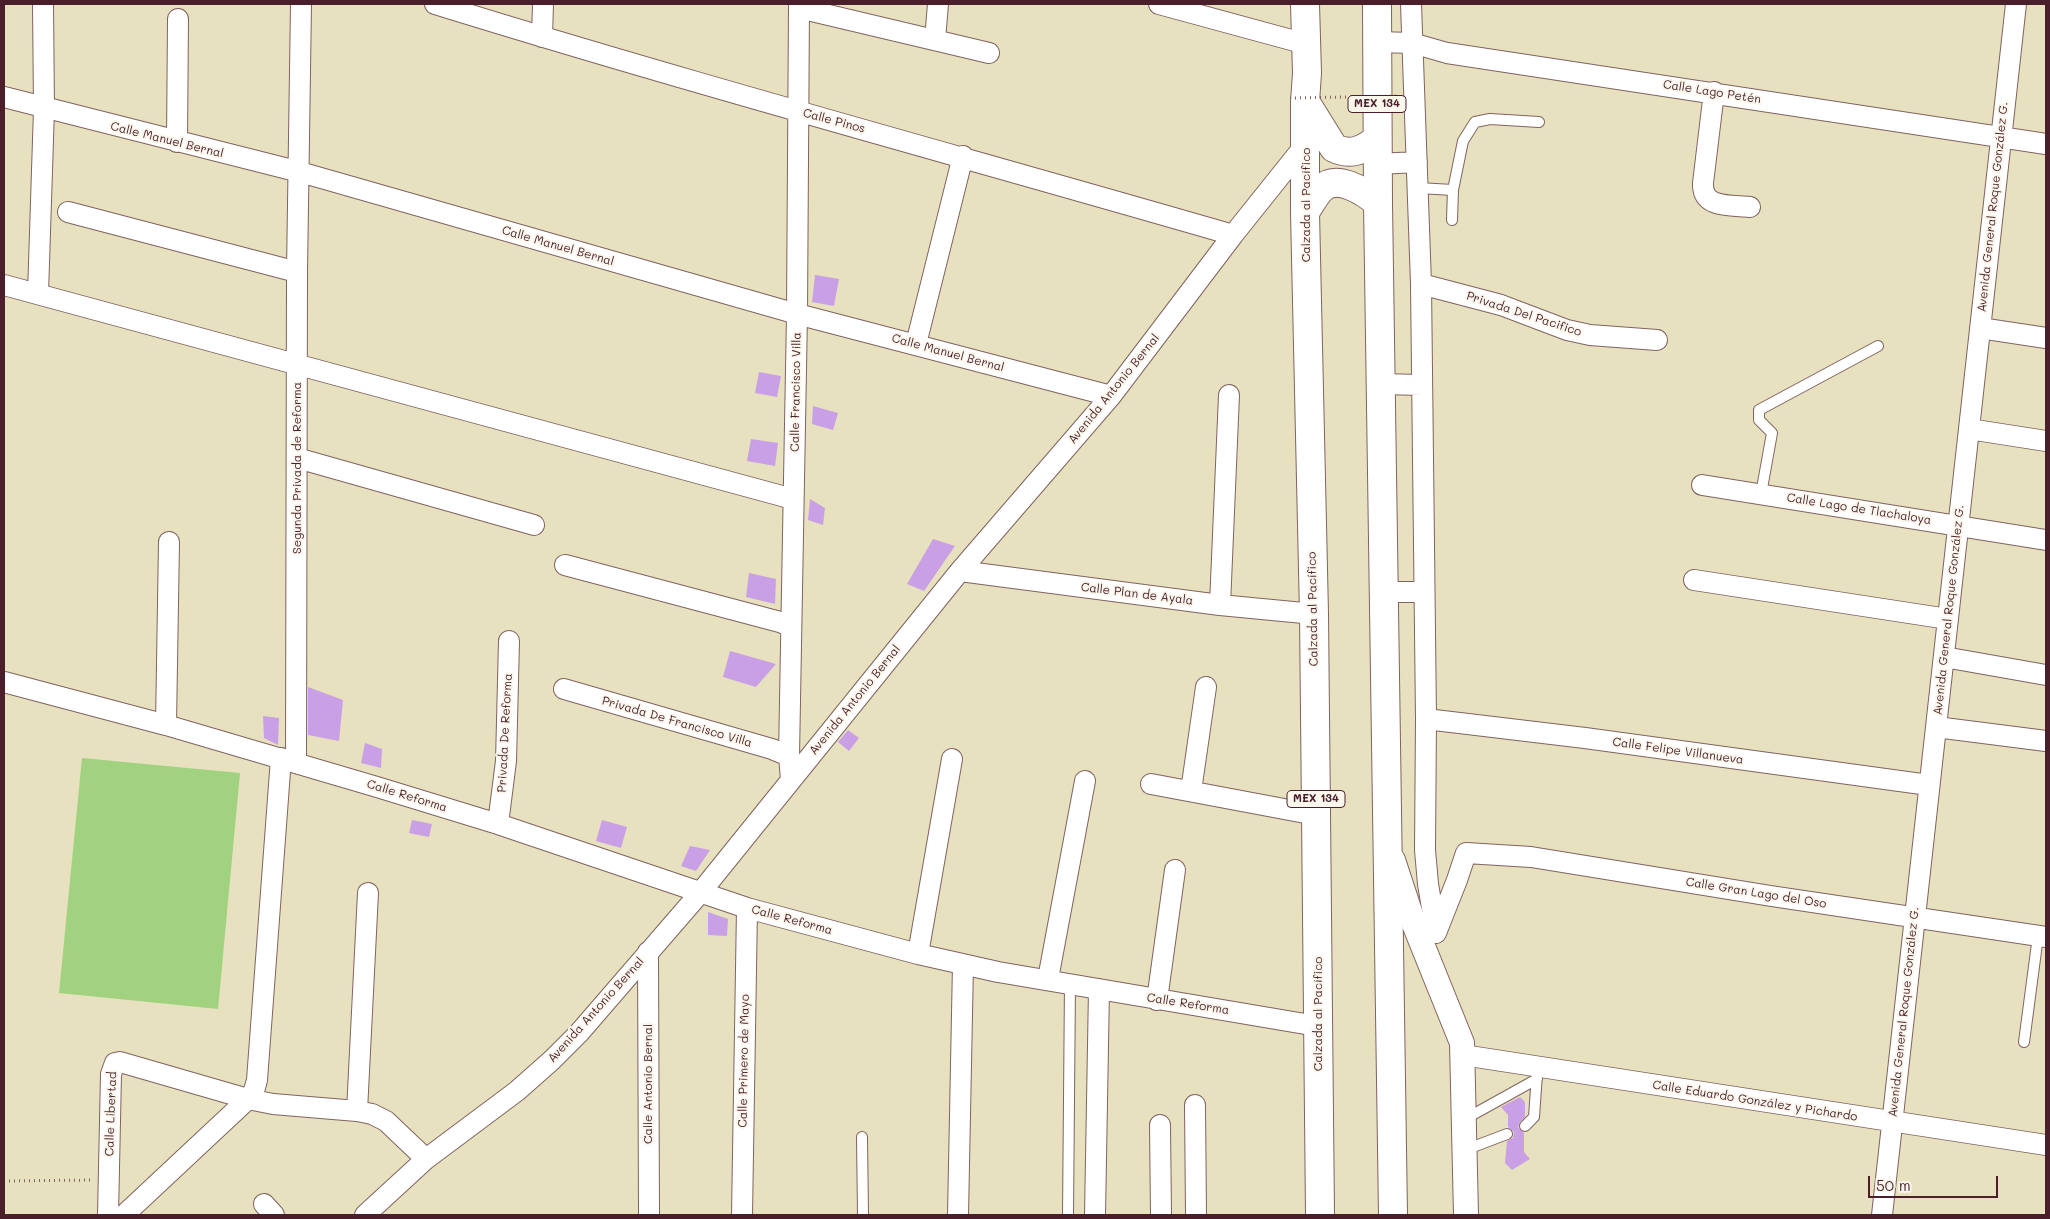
<!DOCTYPE html>
<meta charset="utf-8">
<style>
body{margin:0}
#map{position:relative;width:2050px;height:1219px;overflow:hidden;background:#e7e1bf;font-family:Mali,sans-serif}
canvas{display:block}
.frame{position:absolute;inset:0;border:5px solid #4a1f2b;pointer-events:none}
.scale{position:absolute;left:1868px;top:1176px;width:130px;height:22px;box-sizing:border-box;border:2px solid #4a1f2b;border-top:0;padding-left:6px;font-size:15px;line-height:18px;white-space:nowrap;color:#4a1f2b;-webkit-text-stroke:4px #fbf7ec;paint-order:stroke}
</style>
<div id="map">
<canvas width="2050" height="1219"></canvas>
<div class="frame"></div>
<div class="scale">50 m</div>
</div>
<script>
const g = document.querySelector('canvas').getContext('2d');
g.lineJoin = 'round';
function fill(path, color) {
  g.fillStyle = color;
  g.fill(path, 'evenodd');
}
function trace(path, color, width, dash) {
  g.strokeStyle = color;
  g.lineWidth = width;
  g.lineCap = dash ? 'butt' : 'round';
  g.setLineDash(dash || []);
  g.stroke(path);
}
function drawText(font, color, halo, rows, align = 'center') {
  g.font = font + ' Mali,sans-serif';
  g.lineWidth = 4;
  g.setLineDash([]);
  g.textBaseline = 'middle';
  g.strokeStyle = halo;
  g.fillStyle = color;
  for (const [text, x, y, turn = 0] of rows) {
    g.save();
    g.translate(x, y);
    g.rotate((+turn || 0) * Math.PI / 180);
    g.textAlign = isNaN(turn) ? turn : align;
    if (halo) g.strokeText(text, 0, 0);
    g.fillText(text, 0, 0);
    g.restore();
  }
}
fill(new Path2D(`
 M82 758 240 773 218 1009 59 993Z`), '#a1d280');
fill(new Path2D(`
 M815 275 839 279 834 306 812 302Z
 M759 372 781 376 777 397 755 393Z
 M813 406 838 413 833 430 812 424Z
 M751 439 778 443 775 466 747 461Z
 M810 499 825 508 823 525 808 520Z
 M933 539 955 546 924 591 907 584Z
 M749 573 776 579 775 604 746 597Z
 M730 651 776 664 756 687 723 677Z
 M308 687 343 700 339 741 308 735Z
 M263 716 279 718 278 745 264 738Z
 M848 730 859 738 849 751 838 742Z
 M365 743 382 749 381 768 361 763Z
 M412 820 432 824 429 837 409 833Z
 M602 820 627 827 621 848 596 841Z
 M690 846 710 850 696 871 681 866Z
 M708 912 728 919 727 936 708 935Z
 M1520 1097 1525 1102V1117L1520 1122 1518 1127 1524 1133V1152L1530 1159 1512 1170 1505 1163 1507 1141 1513 1138 1514 1132 1508 1127V1115L1501 1107Z`), '#c9a0e5');
const service = new Path2D(`
 M1418 188 1453 190
 M1452 220 1453 190 1463 141 1475 122 1490 119 1539 122
 M1761 494 1772 433 1759 420V410L1878 346
 M2024 1042 2038 936
 M1465 1119 1537 1079
 M1525 1126 1534 1117 1537 1074
 M862 1137 863 1215
 M1465 1150 1507 1134
 M1068 1215 1070 983`);
const minor = new Path2D(`
 M435 4C700 86 967 158 1233 235
 M1159 4 1306 44
 M1411 4 1421 284 1426 719 1425 850 1428 884 1436 932
 M799 8 989 53
 M542 37 543 4
 M935 40 938 4
 M1378 42 1412 43 1447 53 2046 144
 M1714 92 1703 183C1702 209 1731 205 1750 207
 M4 97 300 172 797 314 1111 396
 M177 142 178 19
 M1378 164 1417 162
 M68 212 297 272
 M1421 284 1501 305 1567 330 1590 335 1657 340
 M4 285 793 499
 M38 294 44 109 43 4
 M1980 328 2046 338
 M916 344 963 156
 M1381 384 1422 385
 M1969 429 2046 441
 M297 458 534 525
 M1702 485 2046 540
 M565 565 780 622 791 627
 M960 571 1220 605 1314 614
 M1694 580 1948 619
 M1384 592H1424
 M1220 605 1229 395
 M1944 657 2046 675
 M4 682 166 725 377 787 498 824 747 908 918 954 998 972 1317 1026
 M564 689 772 749 789 756
 M1426 719 1585 738 1929 785
 M166 725 169 542
 M1936 727 2046 741
 M296 763 297 272 301 4
 M791 780 789 756 797 314 799 4
 M1151 784 1316 815
 M1191 791 1206 687
 M498 824 506 761 509 641
 M1436 933 1457 880 1466 853 1531 857 1771 896 2046 937
 M648 952 649 1215
 M918 954 952 759
 M1048 979 1085 781
 M1157 1000 1175 870
 M1463 1055 2046 1145
 M1195 1105 1196 1215
 M357 1111 368 893
 M1160 1125 1161 1215
 M264 1204 274 1215
 M108 1215 111 1074 115 1063 120 1062 248 1099 273 1104 357 1111 372 1114 386 1121 426 1159
 M124 1215 248 1099 254 1091 257 1080 281 758
 M365 1215 426 1159 517 1091 552 1060 579 1033 700 893 960 571 1111 396 1233 235 1305 145
 M742 1215 747 908
 M958 1215 963 964
 M1095 1215 1099 989
 M1882 1215 2016 4`);
const tertiary = new Path2D(`
 M1393 860 1414 924 1462 1043 1466 1215`);
const primary = new Path2D(`
 M1305 4 1307 73 1305 102V212L1314 614 1320 1215
 M1377 4 1378 203 1393 1215
 M1306 103 1334 148C1351 156 1364 150 1377 139
 M1305 212C1310 205 1315 195 1321 189 1337 173 1365 192 1378 203`);
trace(service, '#81635f', 12);
trace(minor, '#81635f', 22);
trace(tertiary, '#81635f', 26);
trace(primary, '#81635f', 30);
trace(new Path2D(`
 M4 1181 91 1180`), '#81635f', 3, [1, 4]);
trace(service, '#fff', 10);
trace(minor, '#fff', 20);
trace(tertiary, '#fff', 24);
trace(primary, '#fff', 28);
trace(new Path2D(`
 M1290 98 1397 96`), '#81635f', 3, [1, 4]);
for (const [x, y, w] of [
 [1377,104,58],
 [1316,799,58]
]) {
  const box = new Path2D();
  box.roundRect(x - w / 2, y - 8.5, w, 17, 4);
  g.fillStyle = '#fbf7ec';
  g.fill(box);
  trace(box, '#4a1f2b', 1);
}
drawText('bold 11px', '#4a1f2b', null, [
 ["MEX 134",1377,104],
 ["MEX 134",1316,799]
]);
drawText('12px', '#4a1f2b', '#fbf7ec', [
 ["Calle Lago Petén",1712,92,9],
 ["Calle Pinos",834,121,15],
 ["Calle Manuel Bernal",167,140,14],
 ["Calzada al Pacífico",1306,205,-90],
 ["Avenida General Roque González G.",1993,207,-84],
 ["Calle Manuel Bernal",558,246,16],
 ["Privada Del Pacifico",1524,314,18],
 ["Calle Manuel Bernal",948,353,15],
 ["Avenida Antonio Bernal",1114,389,-51],
 ["Calle Francisco Villa",796,392,-89],
 ["Segunda Privada de Reforma",297,468,-90],
 ["Calle Lago de Tlachaloya",1859,509,9],
 ["Calle Plan de Ayala",1137,594,7],
 ["Calzada al Pacífico",1313,609,-91],
 ["Avenida General Roque González G.",1949,610,-84],
 ["Avenida Antonio Bernal",855,700,-51],
 ["Privada De Francisco Villa",677,722,16],
 ["Privada De Reforma",505,733,-87],
 ["Calle Felipe Villanueva",1678,751,8],
 ["Calle Reforma",407,796,17],
 ["Calle Gran Lago del Oso",1756,893,9],
 ["Calle Reforma",792,920,15],
 ["Calle Reforma",1188,1004,9],
 ["Avenida Antonio Bernal",596,1010,-48],
 ["Avenida General Roque González G.",1904,1012,-84],
 ["Calzada al Pacífico",1318,1014,-90],
 ["Calle Primero de Mayo",744,1061,-89],
 ["Calle Antonio Bernal",648,1084,-90],
 ["Calle Eduardo González y Pichardo",1755,1101,9],
 ["Calle Libertad",111,1114,-88]
]);
</script>
